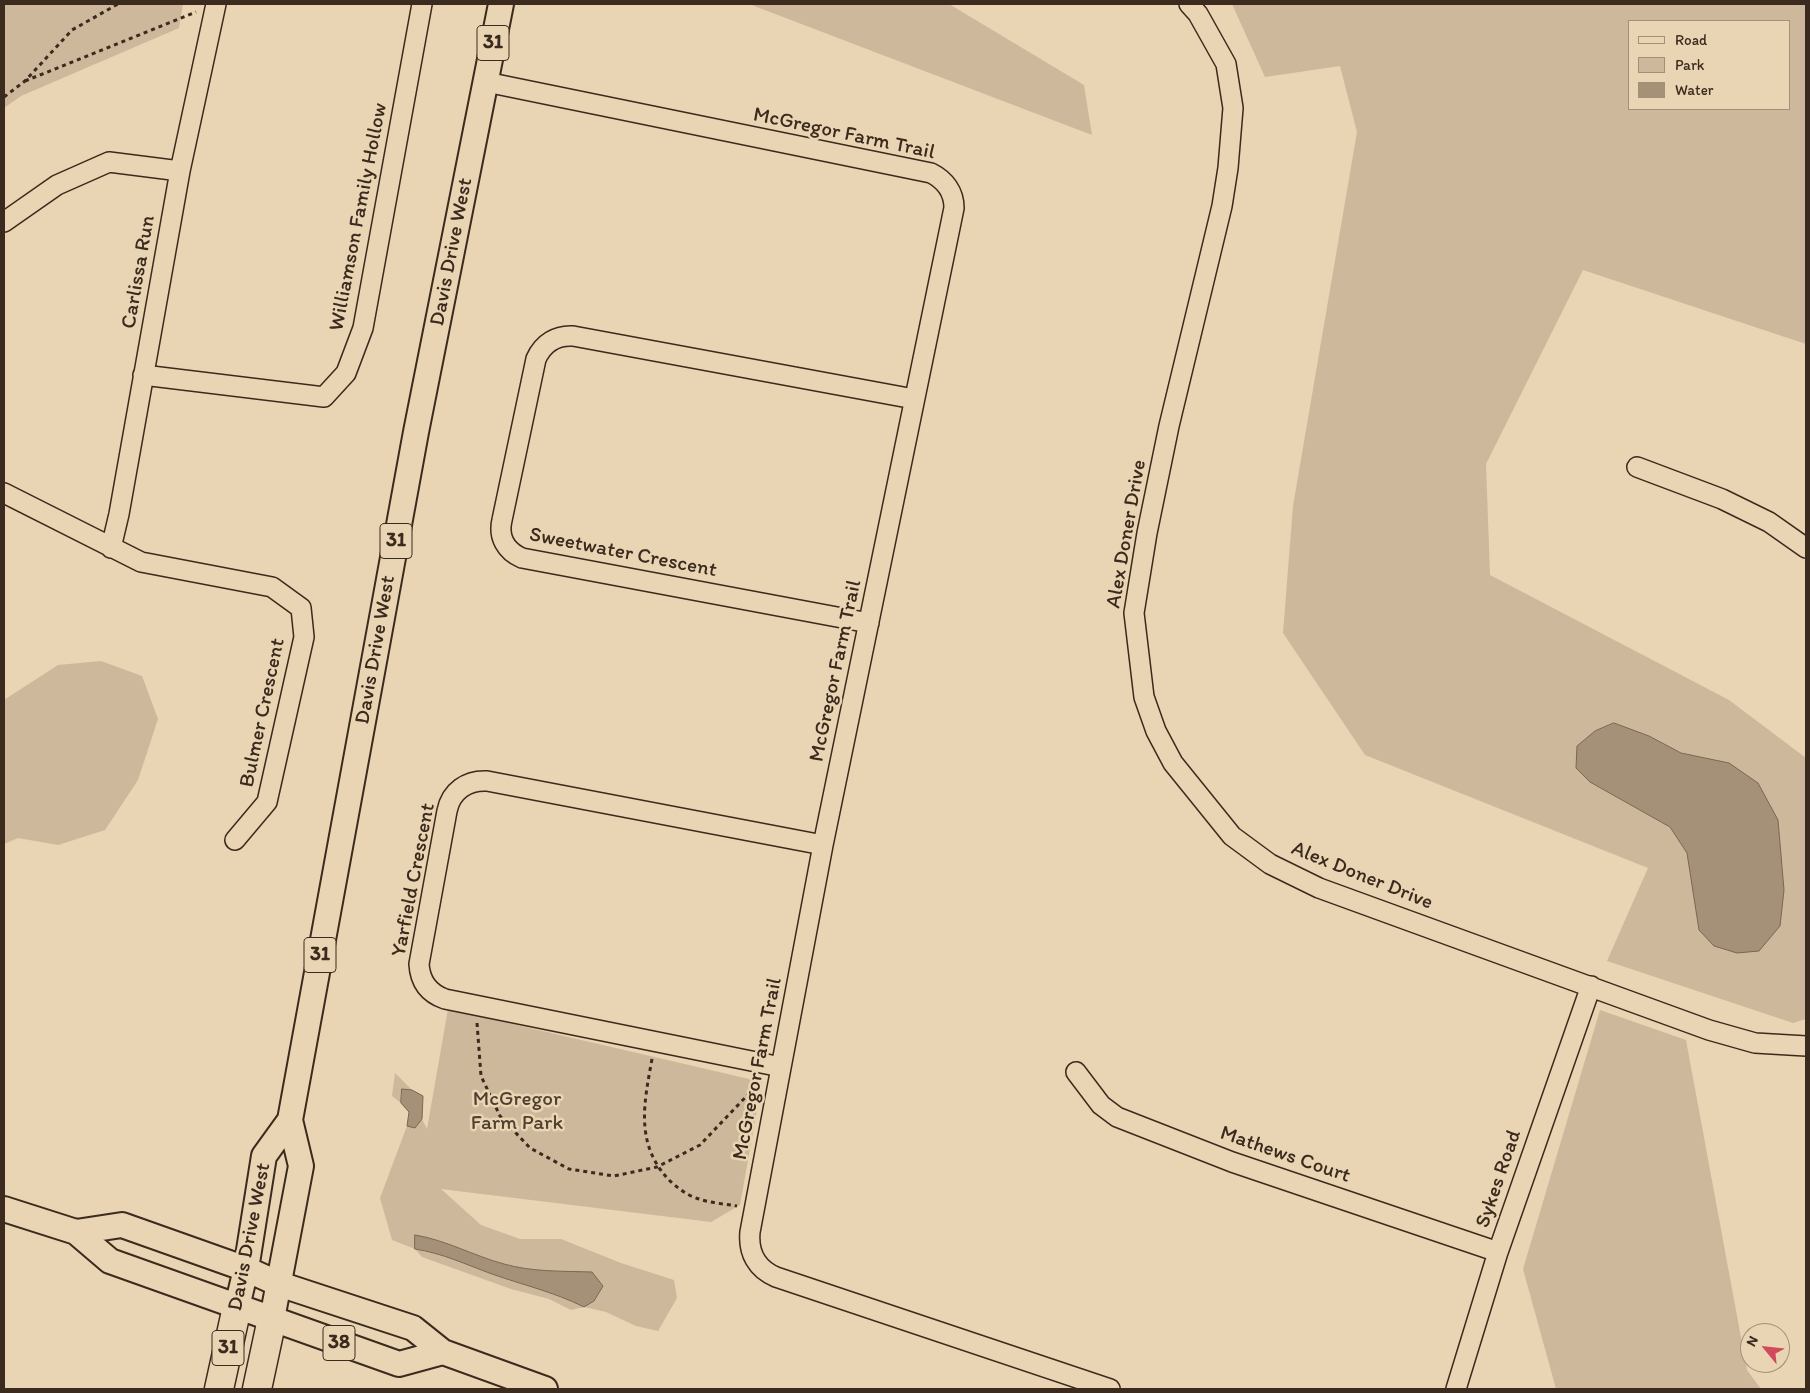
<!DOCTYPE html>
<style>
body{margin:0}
#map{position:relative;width:1810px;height:1393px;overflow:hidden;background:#e9d4b3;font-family:Itim,sans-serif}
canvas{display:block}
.frame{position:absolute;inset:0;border:5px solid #3b2a1e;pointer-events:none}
.legend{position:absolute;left:1628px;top:20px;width:162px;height:90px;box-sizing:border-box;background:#e9d4b3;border:1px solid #a39077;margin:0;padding:6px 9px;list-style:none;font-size:15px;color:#3b2a1e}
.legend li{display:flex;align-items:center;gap:10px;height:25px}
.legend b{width:25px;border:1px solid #a39077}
.north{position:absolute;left:1740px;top:1323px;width:50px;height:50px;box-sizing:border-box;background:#e9d4b3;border:1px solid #a39077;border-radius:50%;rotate:298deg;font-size:14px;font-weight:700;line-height:20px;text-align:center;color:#3b2a1e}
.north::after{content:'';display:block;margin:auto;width:18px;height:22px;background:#d1495b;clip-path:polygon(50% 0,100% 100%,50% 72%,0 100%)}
</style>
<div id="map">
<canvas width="1810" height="1393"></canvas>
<div class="frame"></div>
<ul class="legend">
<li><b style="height:6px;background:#e9d4b3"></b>Road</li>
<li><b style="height:14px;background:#cdb89b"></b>Park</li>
<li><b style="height:14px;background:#a59178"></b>Water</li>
</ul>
<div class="north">N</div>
</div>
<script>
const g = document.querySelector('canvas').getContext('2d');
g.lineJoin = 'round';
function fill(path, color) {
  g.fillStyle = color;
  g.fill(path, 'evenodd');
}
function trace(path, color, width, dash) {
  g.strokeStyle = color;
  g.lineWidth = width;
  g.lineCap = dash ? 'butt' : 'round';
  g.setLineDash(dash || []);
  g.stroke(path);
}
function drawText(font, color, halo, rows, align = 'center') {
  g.font = font + ' Itim,sans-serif';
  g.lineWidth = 5;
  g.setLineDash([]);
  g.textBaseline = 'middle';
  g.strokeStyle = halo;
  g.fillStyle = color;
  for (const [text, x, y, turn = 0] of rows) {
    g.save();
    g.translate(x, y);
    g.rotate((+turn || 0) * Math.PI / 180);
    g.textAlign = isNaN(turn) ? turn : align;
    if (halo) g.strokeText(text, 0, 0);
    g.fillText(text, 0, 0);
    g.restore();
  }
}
fill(new Path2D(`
 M4 4H183L179 28 21 96 4 108Z
 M749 4H949L1084 85 1092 135Z
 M1232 4H1806V344L1583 270 1486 464 1490 575 1729 700 1806 758V1019L1793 1023 1607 961 1648 868 1365 755 1283 633 1293 506 1357 132 1340 66 1265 77ZM1629 21H1789V109H1629Z
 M101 661 142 676 158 719 138 780 105 830 58 845 18 838 4 844V700L58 665Z
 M448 1009 762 1082 740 1205 711 1222 441 1189 481 1225 520 1239H561L621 1263 674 1280 677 1298 658 1331 636 1326 606 1312 584 1307 571 1310 549 1299 511 1289 422 1257 415 1249 392 1240 380 1198 407 1126 409 1112 401 1103 392 1096 395 1073 412 1090 423 1096 422 1119 427 1129Z
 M1600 1010 1686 1040 1747 1370 1761 1389H1556L1523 1269Z`), '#cdb89b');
const water = new Path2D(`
 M1614 723 1649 736 1681 753 1729 763 1758 783 1778 820 1784 890 1780 926 1759 951 1737 953 1714 946 1699 930 1687 853 1670 827 1590 782 1576 768 1577 746 1595 731Z
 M402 1089 412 1090 423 1096 422 1119 415 1128 407 1126 409 1112 401 1103Z
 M415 1235C446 1240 474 1256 504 1264 532 1272 562 1271 592 1272L603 1286 594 1301 584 1307C554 1292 523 1285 492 1274 467 1265 442 1253 415 1249Z`);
fill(water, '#a59178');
trace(water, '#7b6854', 1);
const minor = new Path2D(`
 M1189 4 1198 14 1226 64 1233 108 1228 168 1222 206 1169 426 1147 533 1134 613 1144 697 1156 731 1173 763 1232 836 1270 864 1319 888 1709 1030 1755 1043 1806 1046
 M486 82 931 173C945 180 954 192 954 208L823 845 750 1232C748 1253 757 1269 776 1277L1110 1389
 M4 222 57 185 109 162 180 171
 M143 375 324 397 346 373 363 328 422 4
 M1637 467 1722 499 1769 522 1806 548
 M4 493 141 562 272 587 301 608 304 637 267 802 235 840
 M111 548 119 514 180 171 216 4
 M869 623 522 558C506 551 498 537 502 520L536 359C543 343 557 335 573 336L914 399
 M781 1067 445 999C428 993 420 981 419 964L447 811C451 791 467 780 487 781L823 845
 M1076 1072 1101 1105 1117 1117 1232 1162 1498 1252
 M1456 1389 1498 1252 1591 986`);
const major = new Path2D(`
 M4 1209 76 1232 110 1261 399 1364 443 1352
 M76 1232 122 1225 246 1269 279 1284 413 1328 443 1352 545 1389
 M237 1307 246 1269 264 1156 290 1120
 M272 1319 301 1166 290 1120 416 432 501 4`);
const highway = new Path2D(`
 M219 1389 237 1307
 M257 1389 272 1319`);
trace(minor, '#3b2a1e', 22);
trace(major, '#3b2a1e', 28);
trace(highway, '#3b2a1e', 31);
trace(new Path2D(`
 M25 81 196 12
 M4 97 25 81 72 30 118 4
 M477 1023 481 1076 500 1116 530 1148 569 1169 614 1176 657 1167 700 1145 759 1083
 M652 1059C644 1103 635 1143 668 1179 676 1187 688 1196 699 1199 711 1203 725 1204 737 1206`), '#3b2a1e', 3, [4, 4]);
trace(minor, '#e9d4b3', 19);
trace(major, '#e9d4b3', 24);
trace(highway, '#e9d4b3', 28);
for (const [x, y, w] of [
 [493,43,32],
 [396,541,32],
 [320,955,32],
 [339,1343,32],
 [228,1348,32]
]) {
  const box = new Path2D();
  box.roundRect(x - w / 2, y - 17.5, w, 35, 4);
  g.fillStyle = '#e9d4b3';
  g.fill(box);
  trace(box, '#3b2a1e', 1);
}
drawText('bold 20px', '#3b2a1e', null, [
 ["31",493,43],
 ["31",396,541],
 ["31",320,955],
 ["38",339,1343],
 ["31",228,1348]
]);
drawText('21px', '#3b2a1e', '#e9d4b3', [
 ["McGregor Farm Trail",844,134,12],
 ["Williamson Family Hollow",359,217,-79],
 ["Davis Drive West",452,252,-79],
 ["Carlissa Run",139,272,-80],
 ["Alex Doner Drive",1127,534,-80],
 ["Sweetwater Crescent",623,553,11],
 ["Davis Drive West",376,650,-80],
 ["McGregor Farm Trail",836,671,-78],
 ["Bulmer Crescent",263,713,-78],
 ["Alex Doner Drive",1362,876,22],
 ["Yarfield Crescent",414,880,-79],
 ["McGregor Farm Trail",758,1069,-79],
 ["Mathews Court",1285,1155,19],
 ["Sykes Road",1499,1179,-71],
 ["Davis Drive West",250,1237,-79]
]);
drawText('21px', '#513f31', '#e9d4b3', [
 ["McGregor",517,1100],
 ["Farm Park",517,1124]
]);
</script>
